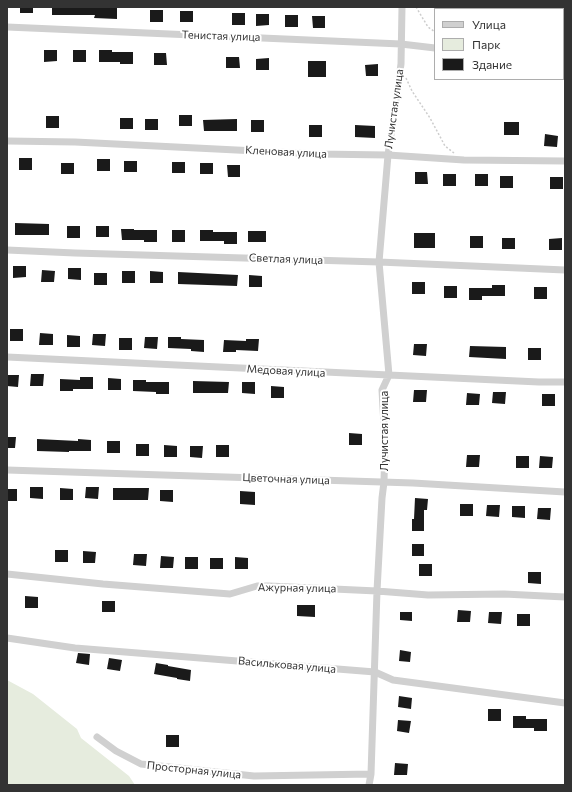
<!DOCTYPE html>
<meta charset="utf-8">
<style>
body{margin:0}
#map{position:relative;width:572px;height:792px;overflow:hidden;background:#fff;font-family:Commissioner,sans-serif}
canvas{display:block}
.frame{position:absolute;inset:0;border:8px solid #333;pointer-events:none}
.legend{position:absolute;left:434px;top:8px;width:130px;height:72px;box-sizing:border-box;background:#fff;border:1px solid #adadad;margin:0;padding:5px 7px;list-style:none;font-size:12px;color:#333}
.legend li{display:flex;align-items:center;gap:8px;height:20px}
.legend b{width:20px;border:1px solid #adadad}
</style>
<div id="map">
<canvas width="572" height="792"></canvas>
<div class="frame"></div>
<ul class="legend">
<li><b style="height:5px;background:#d0d0d0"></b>Улица</li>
<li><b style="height:11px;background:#e6ecde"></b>Парк</li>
<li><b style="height:11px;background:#1a1a1a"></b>Здание</li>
</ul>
</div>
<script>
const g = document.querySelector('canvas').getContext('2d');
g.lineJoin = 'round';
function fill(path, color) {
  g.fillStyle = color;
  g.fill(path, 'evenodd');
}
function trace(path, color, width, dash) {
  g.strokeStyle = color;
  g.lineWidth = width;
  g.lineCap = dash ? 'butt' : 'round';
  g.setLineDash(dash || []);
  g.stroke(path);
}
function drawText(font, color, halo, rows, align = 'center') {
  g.font = font + ' Commissioner,sans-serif';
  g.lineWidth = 4;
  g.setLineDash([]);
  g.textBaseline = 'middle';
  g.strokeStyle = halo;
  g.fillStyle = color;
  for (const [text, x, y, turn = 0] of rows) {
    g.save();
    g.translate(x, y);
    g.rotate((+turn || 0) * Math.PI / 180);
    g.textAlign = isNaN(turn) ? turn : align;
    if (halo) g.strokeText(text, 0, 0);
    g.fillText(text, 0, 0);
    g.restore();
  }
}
fill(new Path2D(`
 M7 680 33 694 77 729 81 738 129 776 135 785H7Z`), '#e6ecde');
fill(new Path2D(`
 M20 7H33V13H20Z
 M52 7H117V19L94 18 95 15H52Z
 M150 10H163V22H150Z
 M180 11H193V22H180Z
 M232 13H245V25H232Z
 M256 14H269V25L256 26Z
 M285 15H298V27H285Z
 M312 16H325V28H313Z
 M44 50H57V61L44 62Z
 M73 50H86V62H73Z
 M99 50H112V52H133V64H120V62H99Z
 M154 53H166L167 65H154Z
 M226 57H239L240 68H226Z
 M269 58V70H256V59Z
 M308 61H326V77H308Z
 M378 64V76H366L365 65Z
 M179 115H192V126H179Z
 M46 116H59V128H46Z
 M120 118H133V129H120Z
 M145 119H158V130H145Z
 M237 119V131H204L203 120Z
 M251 120H264V132H251Z
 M504 122H519V135H504Z
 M309 125H322V137H309Z
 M355 125 375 126V138L355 137Z
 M545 134 558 136 557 147 544 146Z
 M19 158H32V170H19Z
 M97 159H110V171H97Z
 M124 161H137V172H124Z
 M172 162H185V173H172Z
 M61 163H74V174H61Z
 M200 163H213V174H200Z
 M227 165H240V177H228Z
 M415 172H427L428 184H415Z
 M443 174H456V186H443Z
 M475 174H488V186H475Z
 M500 176H513V188H500Z
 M550 177H563V189H550Z
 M15 223 49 224V235H15Z
 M67 226H80V238H67Z
 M96 226H109V237H96Z
 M121 229H134V230H157V242H144V240H122Z
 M172 230H185V242H172Z
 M200 230H213V232H237V244H224V241H200Z
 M248 231H266V242H248Z
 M414 233H435V248H414Z
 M470 236H483V248H470Z
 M502 238H515V249H502Z
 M562 238V250H549V239Z
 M13 266H26V277L13 278Z
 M68 268H81V280L68 279Z
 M42 270 55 271 54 282H41Z
 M122 271H135V283H122Z
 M150 271 163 272V283H150Z
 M178 272 238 275 237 286 178 284Z
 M94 273H107V285H94Z
 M249 275 262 276V287H249Z
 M412 282H425V294H412Z
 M492 285H505V296H482V300H469V288H492Z
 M444 286H457V298H444Z
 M534 287H547V299H534Z
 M10 329H23V341H10Z
 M40 333 53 334V345H39Z
 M93 334H106L105 346 92 345Z
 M67 335 80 336V347H67Z
 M145 337H158L157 349 144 348Z
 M168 337H181V339L204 340V352L191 351V349L168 348Z
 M119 338H132V350H119Z
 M246 339H259L258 351 236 350V352H223L224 340 246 341Z
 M414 344H427L426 356 413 355Z
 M470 346 506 347V359L469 357Z
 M528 348H541V360H528Z
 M31 374H44L43 386H30Z
 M7 375H19L18 387 7 386Z
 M80 377H93V389H73V391H60V379L80 380Z
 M108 378 121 379V390H108Z
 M133 380H146V382H169V394H156V392L133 391Z
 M193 381 229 382 228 393H193Z
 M242 382H255V394L242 393Z
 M271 386 284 387V398H271Z
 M414 390H427L426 402H413Z
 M493 392H506L505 404 492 403Z
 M467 393 480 394 479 405H466Z
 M542 394H555V406H542Z
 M349 433 362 434V445H349Z
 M7 437H16L15 448H7Z
 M37 439 78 441V439L91 440V451H69V452L37 451Z
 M107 441H120V453H107Z
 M136 444H149V456H136Z
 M164 445 177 446V457H164Z
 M216 445H229V457H216Z
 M190 446H203L202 458 190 457Z
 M467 455H480L479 467H466Z
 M516 456H529V468H516Z
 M540 456 553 457 552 468H539Z
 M30 487H43V499L30 498Z
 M86 487H99L98 499 85 498Z
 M60 488 73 489V500H60Z
 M113 488H149L148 500H113Z
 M7 489H17V501H7Z
 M160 490H173V502L160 501Z
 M240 491 255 492V505L240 504Z
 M415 498 428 499 427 510H424V531H412V519H414Z
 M460 504H473V516H460Z
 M487 505H500L499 517 486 516Z
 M512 506H525V518L512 517Z
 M538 508H551L550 520 537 519Z
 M412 544H424V556H412Z
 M55 550H68V562H55Z
 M83 551 96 552 95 563H83Z
 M134 554H147L146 566 133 565Z
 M161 556 174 557 173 568H160Z
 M185 557H198V569H185Z
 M235 557 248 558V569H235Z
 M210 558H223V569H210Z
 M419 564H432V576H419Z
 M528 572H541V584L528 583Z
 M25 596 38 597V608H25Z
 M102 601H115V612H102Z
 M297 605H315V617L297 616Z
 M458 610 471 611 470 622H457Z
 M400 612H412V621L400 620Z
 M489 612H502L501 624 488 623Z
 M517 614H530V626H517Z
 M400 650 411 652 410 662 399 661Z
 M78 653 90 654 89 665 76 663Z
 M109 658 122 660 120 671 107 669Z
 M156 663 168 665V666L191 670 190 681 177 679V678L154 674Z
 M399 696 412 698 411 709 398 707Z
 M488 709H501V721H488Z
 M513 716H526V719H547V731H534V728H513Z
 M398 720 411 721 409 733 397 731Z
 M166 735H179V747H166Z
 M395 763 408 764 407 775H394Z`), '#1a1a1a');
trace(new Path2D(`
 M416 7 428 27 435 32
 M406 78 412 91 430 118 445 146 454 153`), '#cdcdcd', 1.5, [2, 2]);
trace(new Path2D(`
 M7 27 401 44 435 48
 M563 55H565
 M7 141 75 142 317 154 388 155 464 160 565 161
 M7 250 75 253 379 262 565 270
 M7 357 389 375 539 382H565
 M7 470 413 483 565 492
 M7 574 103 584 230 594 257 586H269L377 591 428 595 504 594 565 597
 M7 638 75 648 375 672 393 680 565 703
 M97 737 116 751 141 764 254 776 371 774
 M369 785 371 774 377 591 382 498 384 482 385 443 382 390 389 375 379 262 388 155 401 64 402 7`), '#d0d0d0', 7);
drawText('11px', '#333', '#fff', [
 ["Тенистая улица",221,36,2],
 ["Лучистая улица",394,109,-82],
 ["Кленовая улица",286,152,3],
 ["Светлая улица",286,259,2],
 ["Медовая улица",286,371,3],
 ["Лучистая улица",384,431,-90],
 ["Цветочная улица",286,479,2],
 ["Ажурная улица",297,588,1],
 ["Васильковая улица",287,665,5],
 ["Просторная улица",194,770,6]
]);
</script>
